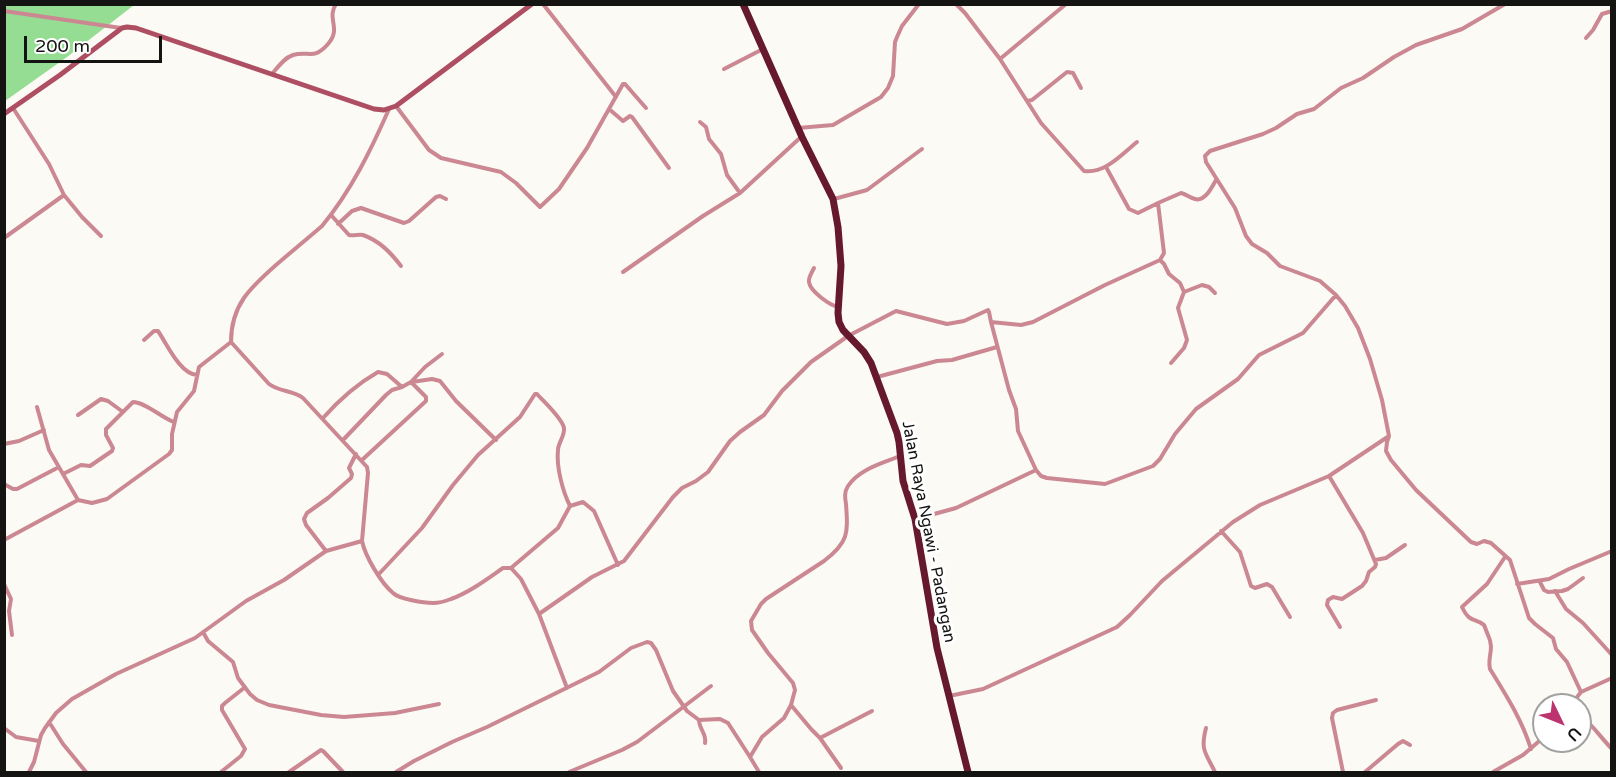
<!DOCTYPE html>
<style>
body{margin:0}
#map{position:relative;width:1616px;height:777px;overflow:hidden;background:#fcfaf4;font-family:"Varela Round",sans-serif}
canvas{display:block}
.frame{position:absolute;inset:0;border:6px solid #141412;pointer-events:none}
.north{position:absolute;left:1532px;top:693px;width:60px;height:60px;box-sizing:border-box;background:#fff;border:2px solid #a1a1a0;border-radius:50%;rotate:133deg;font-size:16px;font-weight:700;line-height:24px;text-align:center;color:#141412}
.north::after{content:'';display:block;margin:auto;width:21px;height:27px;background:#bc336e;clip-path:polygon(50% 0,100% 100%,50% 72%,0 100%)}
.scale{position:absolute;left:24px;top:36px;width:138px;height:27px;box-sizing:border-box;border:3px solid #141412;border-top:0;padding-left:8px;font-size:18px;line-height:21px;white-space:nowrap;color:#141412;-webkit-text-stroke:4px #fff;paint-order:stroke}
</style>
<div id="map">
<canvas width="1616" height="777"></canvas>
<div class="frame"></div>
<div class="north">U</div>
<div class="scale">200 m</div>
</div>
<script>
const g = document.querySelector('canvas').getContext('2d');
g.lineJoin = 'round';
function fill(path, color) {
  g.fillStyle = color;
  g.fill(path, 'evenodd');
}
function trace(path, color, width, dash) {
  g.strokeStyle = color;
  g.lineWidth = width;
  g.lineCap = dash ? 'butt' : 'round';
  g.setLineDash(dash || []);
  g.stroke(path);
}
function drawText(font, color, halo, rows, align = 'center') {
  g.font = font + ' "Varela Round",sans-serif';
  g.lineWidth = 6;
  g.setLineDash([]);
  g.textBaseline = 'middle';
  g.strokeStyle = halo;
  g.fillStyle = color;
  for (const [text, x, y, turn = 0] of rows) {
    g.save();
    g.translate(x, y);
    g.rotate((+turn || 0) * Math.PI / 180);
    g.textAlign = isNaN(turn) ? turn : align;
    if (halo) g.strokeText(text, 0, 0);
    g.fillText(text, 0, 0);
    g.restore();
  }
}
fill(new Path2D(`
 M5 5H134L67 57 5 101Z`), '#94dd92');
trace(new Path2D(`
 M543 4 616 97
 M956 4 965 13 1000 59 1041 123 1084 171C1105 174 1122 154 1137 142
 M4 11 121 28
 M1586 38 1593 30 1602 14 1612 11
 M1000 59 1066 4
 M724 69 763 49
 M272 74C278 67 284 58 293 55 309 50 313 61 328 44 342 28 326 19 336 4
 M1027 101 1032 100 1067 72 1073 73 1081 88
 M396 106 429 150 441 158 501 172 516 183 540 207 559 189 587 148 623 84H625L646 108
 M13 108 49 164 64 195 82 217 101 236
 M609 109 623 121 630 116 632 117 669 168
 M700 122 706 127 709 139 721 154 727 175 740 193
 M798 128 833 125 881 97 888 88 893 76 895 42 897 37 902 26 919 4
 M1106 167 1129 209 1138 213 1158 203
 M834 199 867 190 922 149
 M331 215 349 235C354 236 359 234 363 235 380 241 391 253 401 266
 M338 224 352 211 361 208 404 223 409 221 436 197 440 196 446 199
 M4 238 64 195
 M1160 260 1164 264 1169 274 1180 283 1184 292 1178 308 1187 340 1184 348 1171 363
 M814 268C812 272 808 278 809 282 810 291 830 306 839 307
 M623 272 703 216 740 193 801 137
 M1184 292 1202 285 1209 287 1215 293
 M991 322 1021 325 1033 322 1105 285 1160 260 1164 253 1158 203 1181 193C1186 194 1190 198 1195 199 1205 202 1212 187 1216 180
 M144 340 154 331H158C167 344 180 374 197 375
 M877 377 937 361 952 360 997 347
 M412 382 432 379 440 381 456 401 496 440
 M37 407 49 450 78 500
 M78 415 101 399 108 401 123 412
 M323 418C339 400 357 384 378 372L387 374 402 387
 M1389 436 1387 442 1386 451 1391 460 1416 490 1471 542 1477 544 1484 541 1491 543 1510 560 1529 618 1535 624 1553 638 1556 649 1567 662 1581 692
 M343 440 386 395 392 390 402 387 411 382 425 367 442 354
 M4 444 19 441 44 430
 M362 460 426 401V397L411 382
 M1036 470 1041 476 1047 478 1105 484 1153 466 1160 459 1175 434 1196 409 1238 379 1259 355 1303 333 1336 295
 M63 474 81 465 90 466 112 451 113 448 106 435V429L133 402C145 402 162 418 174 422
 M1329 476 1363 533 1376 564 1375 567 1369 572 1366 581 1362 586 1342 599 1333 597 1328 600 1327 605 1340 627
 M4 484 13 489H17L59 467
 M1221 531 1240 552 1251 586 1255 588 1267 584 1272 587 1290 617
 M4 540 78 500 92 503 107 499 169 454 172 450V434L177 412 194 391 199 367 231 342
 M362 541C365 556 381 583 393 593 399 599 424 603 433 603 439 603 446 601 451 599 470 592 487 579 503 568H511L521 579 539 614 567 688
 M326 551 306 525 304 519 307 513 328 498 351 478 352 474 349 468 356 454
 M1505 557 1487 584 1462 607C1470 624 1475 617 1484 625 1485 627 1487 633 1488 635 1495 650 1487 656 1490 669 1506 695 1522 720 1531 749
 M1375 560 1386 558 1405 545
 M511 568 558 528 570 506 583 502 594 511 618 565
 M378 575 422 528 453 485 478 455 520 417 535 394H537C544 402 562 418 564 428 565 436 558 443 558 450 556 467 563 492 570 506
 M1540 582 1544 590 1548 592 1562 591 1568 589 1583 578
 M4 584 11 599 9 611 12 635
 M1517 584 1549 579 1569 569 1612 551
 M1555 591 1566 609 1583 623 1612 655
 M539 614 592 577 624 561 673 497 682 488 696 481 708 472 730 441 740 432 764 415 782 391 811 362 848 336 896 311 947 324 964 321 988 310 989 312 991 322 1009 390 1016 409 1018 431 1036 470 956 508 916 519
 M203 632 208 641 233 662 238 678 250 694 257 700 269 705 321 715 344 717 395 713 439 704
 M949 696 983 689 1117 627 1130 615 1162 581 1233 522 1260 505 1329 476 1389 436 1382 400 1370 359 1358 328 1345 306 1336 295 1320 281 1280 266 1267 253 1252 244 1246 236 1235 208 1206 162 1205 156 1210 151 1263 134 1276 128 1297 114 1314 109 1341 88 1363 78 1394 57 1416 45 1462 29 1505 4
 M791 705 811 729 820 738 841 768
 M1571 705 1581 692 1612 678
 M1580 715C1592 724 1601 738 1612 749
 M699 720C699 729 707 734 705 743
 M49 722 63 744 86 772
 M4 728 16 737 39 741
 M1206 728C1200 751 1206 753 1215 772
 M820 738 872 711
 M750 757 762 737 784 718 791 705 795 690 793 683 768 653 752 630 751 621 761 604 766 599 824 561C849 542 848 533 846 504 845 498 844 492 848 486 859 469 883 463 900 456
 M29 772 34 762 41 735 45 728 56 713 72 699 116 674 195 638 246 601 284 580 326 551 362 541 368 473 367 467 303 398C293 390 280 392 269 384L231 342C231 305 250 288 276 265 291 252 307 239 322 226 351 191 371 150 389 109
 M221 772 241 756 245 749 222 710V706L225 703 244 688
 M289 772 321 750 323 751 343 772
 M396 772 414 761 452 742 487 727 599 672 631 648 647 642 651 643 656 650 673 691 687 711 699 720 720 719 728 723 750 757 759 772
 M569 772 622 750 637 742 711 686
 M1343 772 1332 718 1333 713 1337 710 1376 700
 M1365 772 1398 744 1403 741 1410 745
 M1493 772 1523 755 1544 737`), '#cb8893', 4);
trace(new Path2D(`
 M4 114 60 75 122 28 127 27 136 28 374 109 384 110 396 106 532 4`), '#ae4e62', 5);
trace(new Path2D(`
 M743 4 802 137 833 199 838 227 841 266 838 313 839 322 843 330 864 352 871 363 897 433 899 442 903 481 915 519 937 648 968 772`), '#66182e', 7);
drawText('16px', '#141412', '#fff', [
 ["Jalan Raya Ngawi - Padangan",928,532,79]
]);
</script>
